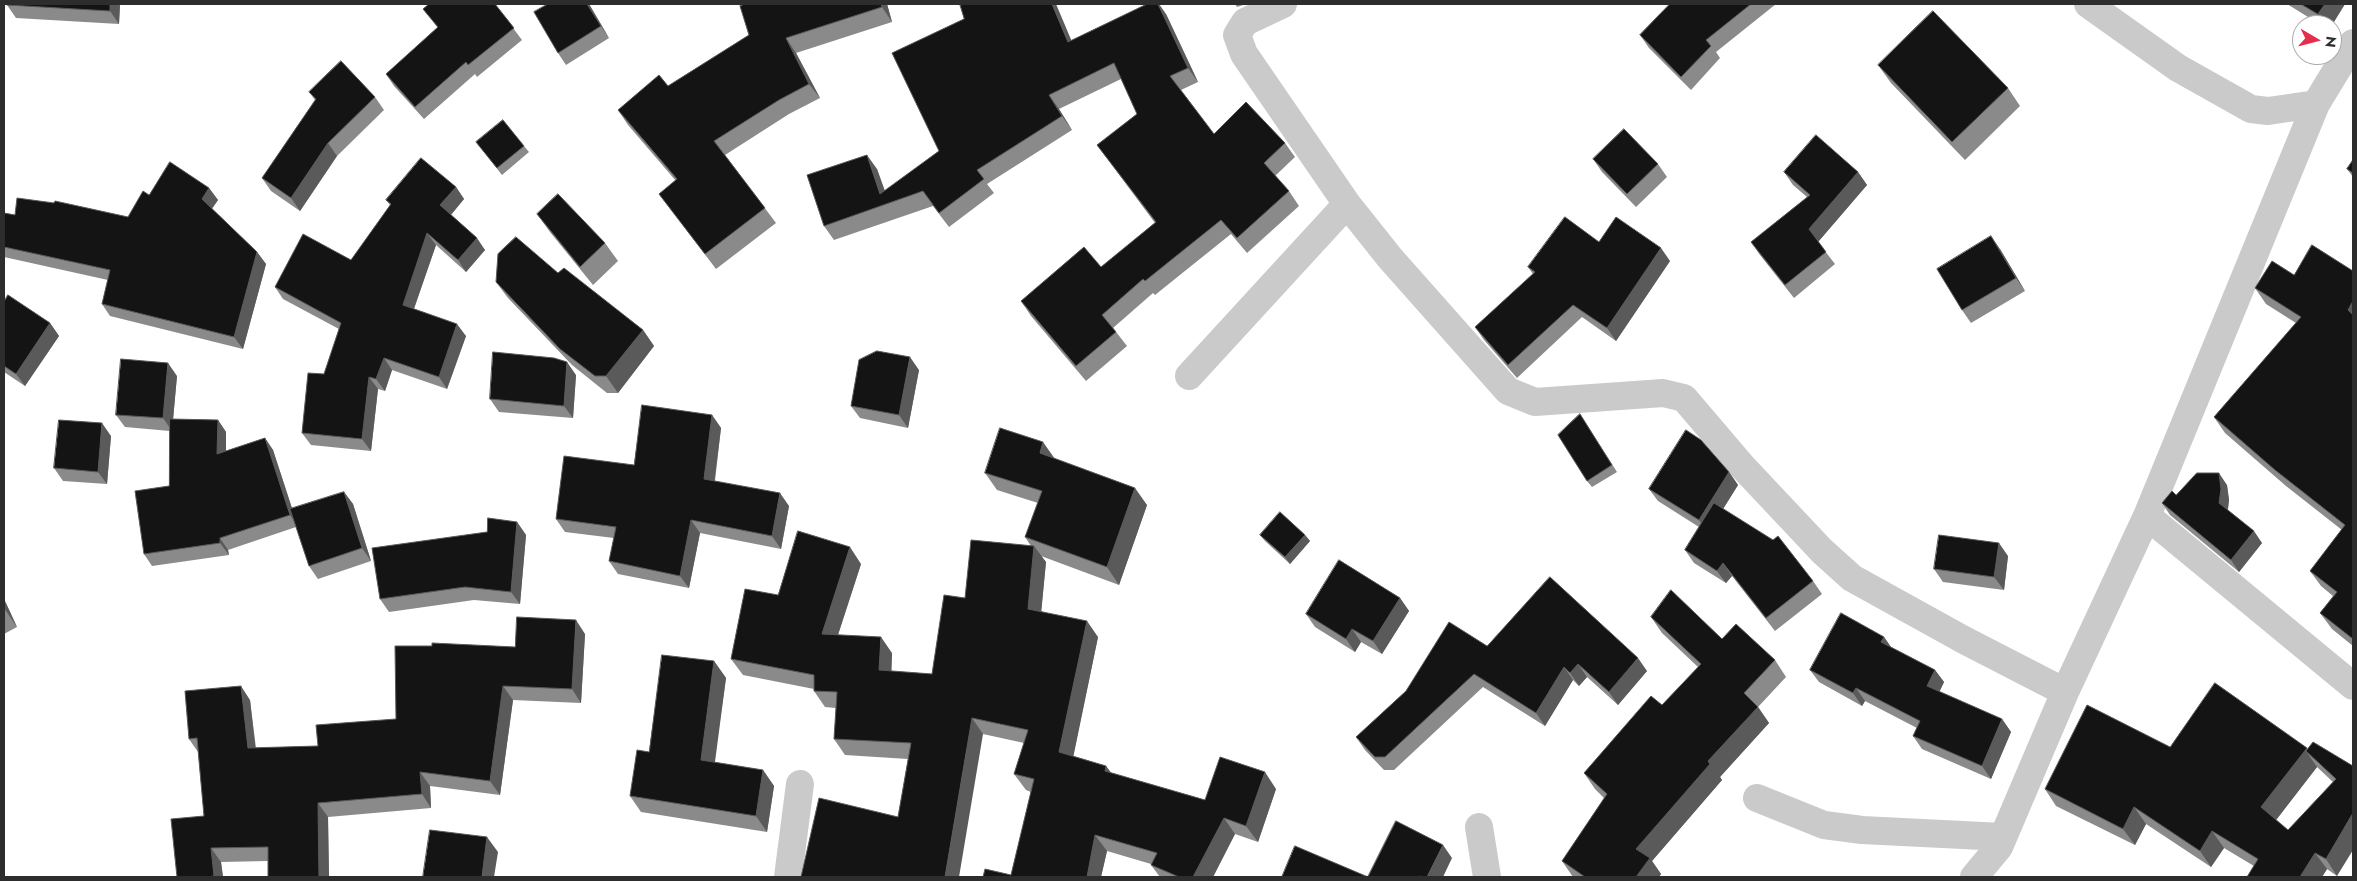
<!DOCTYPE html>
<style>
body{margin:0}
#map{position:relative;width:2357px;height:881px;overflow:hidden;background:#fff;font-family:Jost,sans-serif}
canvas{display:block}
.frame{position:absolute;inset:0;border:5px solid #2d2d2d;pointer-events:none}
.north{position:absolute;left:2292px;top:15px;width:50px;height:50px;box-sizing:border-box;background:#fff;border:1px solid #ababab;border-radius:50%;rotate:98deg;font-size:14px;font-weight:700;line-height:20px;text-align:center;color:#2d2d2d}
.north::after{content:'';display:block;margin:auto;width:18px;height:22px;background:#e62d4b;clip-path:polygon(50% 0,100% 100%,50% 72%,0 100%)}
</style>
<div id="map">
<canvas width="2357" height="881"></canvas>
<div class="frame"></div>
<div class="north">N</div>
</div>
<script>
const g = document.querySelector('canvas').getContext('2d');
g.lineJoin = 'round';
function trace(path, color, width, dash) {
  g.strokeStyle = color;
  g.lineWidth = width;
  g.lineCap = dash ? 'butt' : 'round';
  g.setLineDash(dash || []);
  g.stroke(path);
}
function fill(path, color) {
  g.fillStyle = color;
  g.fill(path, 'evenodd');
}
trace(new Path2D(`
 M1283 4 1245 22 1237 35 1244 54 1347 204 1390 258 1508 391 1535 402 1663 393 1684 398 1742 466 1822 551 1852 578 1964 640 2065 692
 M2088 4 2178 68 2251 109 2268 111 2316 104
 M1189 376 1347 204
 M2147 516 2353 686
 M1757 798 1824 825 1862 830 2003 837
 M1479 827 1487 877
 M788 877 800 784
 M1974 877 1999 847 2065 692 2147 516 2316 104 2353 43`), '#cacaca', 28);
fill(new Path2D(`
 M120 4 119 24 16 18 7 5Z
 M427 4H495L522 40 477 77 475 74 424 119 394 86 386 74 438 28 423 9 428 5Z
 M548 4H589L609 38 566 65 558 53Z
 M745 4H887L892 22 796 53 820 98 789 114 725 155 776 223 716 269 659 194 676 181 628 125 618 110 668 86 749 35Z
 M1235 4H1246L1237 7Z
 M1670 4H1776L1716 52 1720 58 1691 90 1649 48 1640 35Z
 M2287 4H2345L2332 25H2321Z
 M1166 14 1198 82 1181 90 1214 134 1285 143 1295 157 1275 176 1289 191 1299 206 1247 253 1231 234 1155 295 1153 293 1113 328 1127 346 1086 381 1031 316 1021 301 1101 267 1155 223 1097 145 1137 114 1121 79 1059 109 1072 130 987 184 994 193 949 227 933 206 834 240 824 226 877 169 885 191 939 151 964 19 1071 41Z
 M1878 65 2008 88 2020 106 1965 160 1891 83Z
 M309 92 375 97 384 110 337 156 300 211 271 191 262 178 315 100Z
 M476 142 524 146 529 152 502 175Z
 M1593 159 1658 164 1667 177 1636 207 1602 172Z
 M2353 160V177L2347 169Z
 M1784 172H1858L1867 185 1818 242 1835 264 1794 298 1760 255 1751 242 1807 197 1793 185Z
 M456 187 464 199 451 215 485 250 466 272 436 245 414 309 466 336 447 389 392 370 385 391 378 389 371 451 311 445 302 433 324 374 339 329 283 299 275 287 351 260 390 205 386 200Z
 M209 188 218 200 212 209 257 252 266 264 243 349 110 316 102 304 108 280 4 257V213L15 215 128 217 149 195Z
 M537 214 605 243 618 261 593 285 550 232Z
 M1599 242 1670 261 1616 341 1582 317 1517 378 1484 340 1475 327 1533 274 1528 267Z
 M2000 249 2025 291 1971 323 1962 310Z
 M2353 271V646L2332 629 2320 613 2333 596 2321 586 2310 571 2342 530 2286 486 2225 433 2214 417 2296 323 2266 304 2255 288 2294 275Z
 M558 273 643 330 654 346 618 393H607L572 365 508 298 496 282Z
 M4 302 50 323 59 336 25 386 4 372Z
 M919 370 908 428 860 418 851 406Z
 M576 375 573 418 499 412 490 399Z
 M177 376 173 419 218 420 226 432V451L265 438 273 450 292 508 344 492 353 504 371 561 318 579 309 566 296 527 228 550 229 555 152 566 144 554 169 486 170 431 125 427 116 415Z
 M1580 414 1617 472 1592 487 1587 481Z
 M712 415 721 428 715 481 789 506 781 549 700 533 689 588 618 574 609 561 614 538 565 532 556 519 634 465Z
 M111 436 107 484 63 481 54 468Z
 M1055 459 1147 505 1119 585 1041 556 1046 562 1041 611 1098 637 1073 756 1106 766 1111 773 1205 800 1276 789 1258 842 1235 834 1213 877H1160L1151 865V864L1107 851 1101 877H983L1011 875 1031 792 1026 790 1014 774 1024 743 983 734 898 817 908 759 845 755 834 739 836 708 825 707 814 691V689L743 675 731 659 778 595 861 564 838 635 892 653 891 671 932 674 965 598 1031 546 1025 537 1038 503 997 490 985 473Z
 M1729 472 1738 485 1723 509 1813 581 1822 594 1775 631 1732 576 1726 583 1694 563 1685 550 1699 527 1658 501 1649 489Z
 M2227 485 2229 500 2228 510 2262 543 2239 572 2170 515 2162 503 2176 495Z
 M517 522 526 535 520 604 474 600 389 612 380 599 487 532Z
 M1260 535H1305L1310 541 1290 564 1265 541Z
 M2008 556 2004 590 1943 582 1934 569Z
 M1400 598 1409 611 1382 654 1361 642 1355 652 1315 627 1306 614Z
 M4 599 17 627 4 634Z
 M1651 617 1722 639 1775 660 1786 677 1758 707 1769 723 1720 777 1722 780 1652 861 1661 874 1659 877H1573L1562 861 1604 798 1595 789 1584 773 1662 705 1698 667 1662 633Z
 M585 634 581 703 513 700 500 795 430 786 431 808 328 817 329 877H268V861L221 862 223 877H177L204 816 198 752 189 739 250 700 256 748 318 746 396 719 515 647Z
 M1884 637 1891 647 1935 670 1944 682 1939 692 2002 719 2011 732 1991 779 1922 749 1913 736 1917 728 1865 701 1862 706 1819 682 1810 670Z
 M1487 646 1647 671 1618 705 1587 677 1579 686 1573 680 1545 726 1483 687 1394 770H1384L1365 750 1356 737Z
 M714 661 726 678 714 762 763 770 774 786 767 832 641 812 630 796 649 752Z
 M2170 747 2308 749 2353 766 2337 876 2327 869 2322 877H2247L2254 866 2224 848 2211 867 2146 824 2135 845 2056 806 2045 789ZM2317 767 2333 782 2288 830 2276 820Z`), '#8a8a8a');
fill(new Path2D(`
 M110 4H120L119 24 110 11Z
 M587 4H589L609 38 601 26Z
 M881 4H887L892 22 882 7Z
 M1052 4H1056L1078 56 1068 42Z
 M1158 4H1159L1166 14 1198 82 1188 68Z
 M2325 4H2345L2332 25H2326L2318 14Z
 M786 38 796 53 820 98 809 84Z
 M1049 95 1059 109 1072 130 1062 116Z
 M328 143 337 156 300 211 291 198Z
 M867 155 877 169 889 203 880 194Z
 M1858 172 1867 185 1818 242 1809 229Z
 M456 187 464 199 449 217 440 205Z
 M209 188 218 200 210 211 202 199Z
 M427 233 436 245 411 317 403 305Z
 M1991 236 2000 249 2025 291 2016 278Z
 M477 238 485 250 466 272 458 260Z
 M1661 248 1670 261 1616 341 1607 328Z
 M257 252 266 264 243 349 234 337Z
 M2353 301V318L2348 310Z
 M50 323 59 336 25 386 16 374Z
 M457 324 466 336 447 389 439 377Z
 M643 330 654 346 618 393 606 376Z
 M910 357 919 370 908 428 899 415Z
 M384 358 392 370 385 391 376 379Z
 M567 362 576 375 573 418 564 406Z
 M168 363 177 376 172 431 163 418Z
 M369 377 378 389 371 451 362 439Z
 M712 415 721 428 713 492 704 479Z
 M218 420 226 432V466L217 454Z
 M102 423 111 436 107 484 98 472Z
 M265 438 273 450 298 527 290 515Z
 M1043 442 1055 459 1040 453Z
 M1729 472 1738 485 1708 533 1699 520Z
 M2219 473 2227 485 2229 500 2227 515 2219 503Z
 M1135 488 1147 505 1119 585 1107 567Z
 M344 492 353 504 371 561 362 548Z
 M780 493 789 506 781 549 772 536Z
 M691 520 700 533 689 588 680 576Z
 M517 522 526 535 520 604 511 592Z
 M2254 531 2262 543 2239 572 2231 560Z
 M1305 535 1310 541 1290 564 1285 557Z
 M220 538 228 550 229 555 220 543Z
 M1999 543 2008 556 2004 590 1994 577Z
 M1034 546 1046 562 1040 625 1028 609Z
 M850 547 861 564 833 650 822 634Z
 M1723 563 1732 576 1726 583 1717 571Z
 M1400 598 1409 611 1382 654 1373 641Z
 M4 599 17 627 4 608Z
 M576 620 585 634 581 703 572 689Z
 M1087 621 1098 637 1071 768 1059 752Z
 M1352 629 1361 642 1355 652 1346 639Z
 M881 637 892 653 891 687 879 670Z
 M1884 637 1893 650 1881 642Z
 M1638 658 1647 671 1618 705 1609 692Z
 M714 661 726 678 713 777 701 760Z
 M1578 664 1587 677 1579 686 1570 673Z
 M1564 667 1573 680 1545 726 1536 713Z
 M1935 670 1944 682 1936 699 1927 686Z
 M241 686 250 700 257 762 248 748Z
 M503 686 513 700 500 795 490 781Z
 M1856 688 1865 701 1862 706 1853 693Z
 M1758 707 1769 723 1720 777 1722 780 1652 861 1661 874 1659 877H1636V849L1708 761Z
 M972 718 983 734 959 877H945Z
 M2002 719 2011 732 1991 779 1982 766Z
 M2307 748 2317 762 2306 751 2317 767 2273 824 2261 807Z
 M1106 766 1118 782 1105 771Z
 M763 770 774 786 767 832 756 816Z
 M420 772 430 786 431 808 422 794Z
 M1265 772 1276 789 1258 842 1246 826Z
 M318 803 328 817 329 877H319Z
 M2134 807 2146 824 2135 845 2123 829Z
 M2353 813V850L2337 876 2326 859Z
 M1224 818 1235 834 1213 877H1193Z
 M2212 831 2224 848 2211 867 2200 851Z
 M1095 835 1107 851 1101 877H1087Z
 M487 837 498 852 494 877H482Z
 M1443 845 1452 858 1443 877H1427Z
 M211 848 221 862 223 877H215L214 876Z
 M2315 853 2327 869 2322 877H2300Z`), '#5a5a5a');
const building = new Path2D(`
 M7 4H110V11L7 5Z
 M428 4H495L514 28 468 65 466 62 415 107 386 74 438 27 423 9 429 4Z
 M548 4H587L601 26 558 53 534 12Z
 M745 4H881L882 7 786 38 809 84 779 100 714 141 765 208 705 254 659 194 677 179 618 110 659 75 668 86 749 35 740 6Z
 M960 4H1052L1068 42 1147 4H1158L1188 68 1170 76 1214 134 1246 102 1285 143 1264 163 1289 191 1237 238 1221 220 1145 281 1143 279 1102 315 1116 332 1076 366 1021 301 1084 247 1101 267 1156 222 1097 145 1137 114 1114 63 1049 95 1062 116 977 170 984 179 939 213 923 191 824 226 807 175 867 155 880 194 939 151 892 53 964 19Z
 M1670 4H1751L1706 40 1711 46 1681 77 1640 35Z
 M2301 4H2325L2318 14Z
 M1933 11 2008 88 1952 142 1878 65Z
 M341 61 375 97 328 143 291 198 262 178 316 99 309 92Z
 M503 120 524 146 497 168 476 142Z
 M1624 129 1658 164 1627 194 1593 159Z
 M1816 135 1858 172 1809 229 1826 252 1785 285 1751 242 1810 195 1784 172Z
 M421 158 456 187 440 205 477 238 458 260 427 233 403 305 457 324 439 377 384 358 376 379 369 377 362 439 302 433 308 373 324 374 341 323 275 287 303 234 351 260 391 204 386 200Z
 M2353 160V173L2347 169Z
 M170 162 209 188 202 199 257 252 234 337 102 304 110 270 4 247V213L15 215 17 198 54 203 55 201 128 217 143 191 149 195Z
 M558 194 605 243 580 267 537 214Z
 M1565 217 1599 242 1616 217 1661 248 1607 328 1573 305 1508 365 1475 327 1535 272 1528 267Z
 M1991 236 2016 278 1962 310 1937 269Z
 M516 237 558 273 564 268 643 330 606 376H595L560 349 496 282 498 254Z
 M2312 245 2353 271V301L2348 310 2353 315V639L2320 613 2337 592 2310 571 2345 525 2275 470 2214 417 2301 317 2255 288 2272 261 2294 275Z
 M8 295 50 323 16 374 4 366V302Z
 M877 351 910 357 899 415 851 406 859 360Z
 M493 352 554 358 567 362 564 406 490 399Z
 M121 359 168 363 163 418 116 415Z
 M642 405 712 415 704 479 780 493 772 536 691 520 680 576 609 561 616 527 556 519 564 456 634 465Z
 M1580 414 1612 465 1587 481 1558 435Z
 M170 419 218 420 217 454 265 438 290 515 220 538V543L144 554 135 491 169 486Z
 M59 420 102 423 98 472 54 468Z
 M1000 428 1043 442 1040 453 1135 488 1107 567 1025 537 1042 491 985 473Z
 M1686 430 1701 440 1729 472 1699 520 1649 489Z
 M2197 473H2219L2221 489 2219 503 2254 531 2231 560 2162 503 2172 491 2176 495Z
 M344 492 362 548 309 566 290 509Z
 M1714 503 1773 540 1778 536 1813 581 1766 618 1723 563 1717 571 1685 550Z
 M1280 512 1305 535 1285 557 1260 535Z
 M488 518 517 522 511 592 465 587 380 599 372 548 487 532Z
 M798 531 850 547 822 634 881 637 879 670 932 674 944 595 965 598 971 540 1034 546 1028 609 1087 621 1059 752 1106 766 1105 771 1205 800 1220 757 1265 772 1246 826 1224 818 1193 877H1179L1151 865 1157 853 1095 835 1087 877H983L985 869 1011 875 1034 779 1014 774 1028 730 972 718 945 877H801L819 798 898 817 911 743 834 739 837 692 814 691V675L731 659 745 589 778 595Z
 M1939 535 1999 543 1994 577 1934 569Z
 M1339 560 1400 598 1373 641 1352 629 1346 639 1306 614Z
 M1550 577 1638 658 1609 692 1578 664 1570 673 1564 667 1536 713 1474 674 1385 757H1375L1356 737 1406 691 1449 622 1487 646Z
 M1671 590 1722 639 1736 624 1775 660 1744 693 1758 707 1708 761 1710 764 1636 849 1650 858 1636 877H1585L1562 861 1607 794 1584 773 1651 696 1662 705 1701 664 1651 617Z
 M1841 613 1884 637 1881 642 1935 670 1927 686 2002 719 1982 766 1913 736 1920 721 1856 688 1853 693 1810 670Z
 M517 617 576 620 572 689 503 686 490 781 420 772 422 794 318 803 319 877H268V847L211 848 214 876 207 877H177L171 819 204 816 197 738 189 739 185 691 241 686 248 748 318 746 316 725 396 719 395 646H432V643L515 647Z
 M662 655 714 661 701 760 763 770 756 816 630 796 637 750 649 752Z
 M2215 683 2307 748 2261 807 2288 830 2336 779 2306 751 2313 742 2353 766V813L2326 859 2315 853 2300 877H2247L2258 859 2212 831 2200 851 2134 807 2123 829 2045 789 2087 705 2170 747Z
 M1396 821 1443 845 1427 877H1423L1419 876V877H1368Z
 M430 830 487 837 482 877H423Z
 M1295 846 1368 877H1282Z`);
fill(building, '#141414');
trace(building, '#5a5a5a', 1);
</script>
